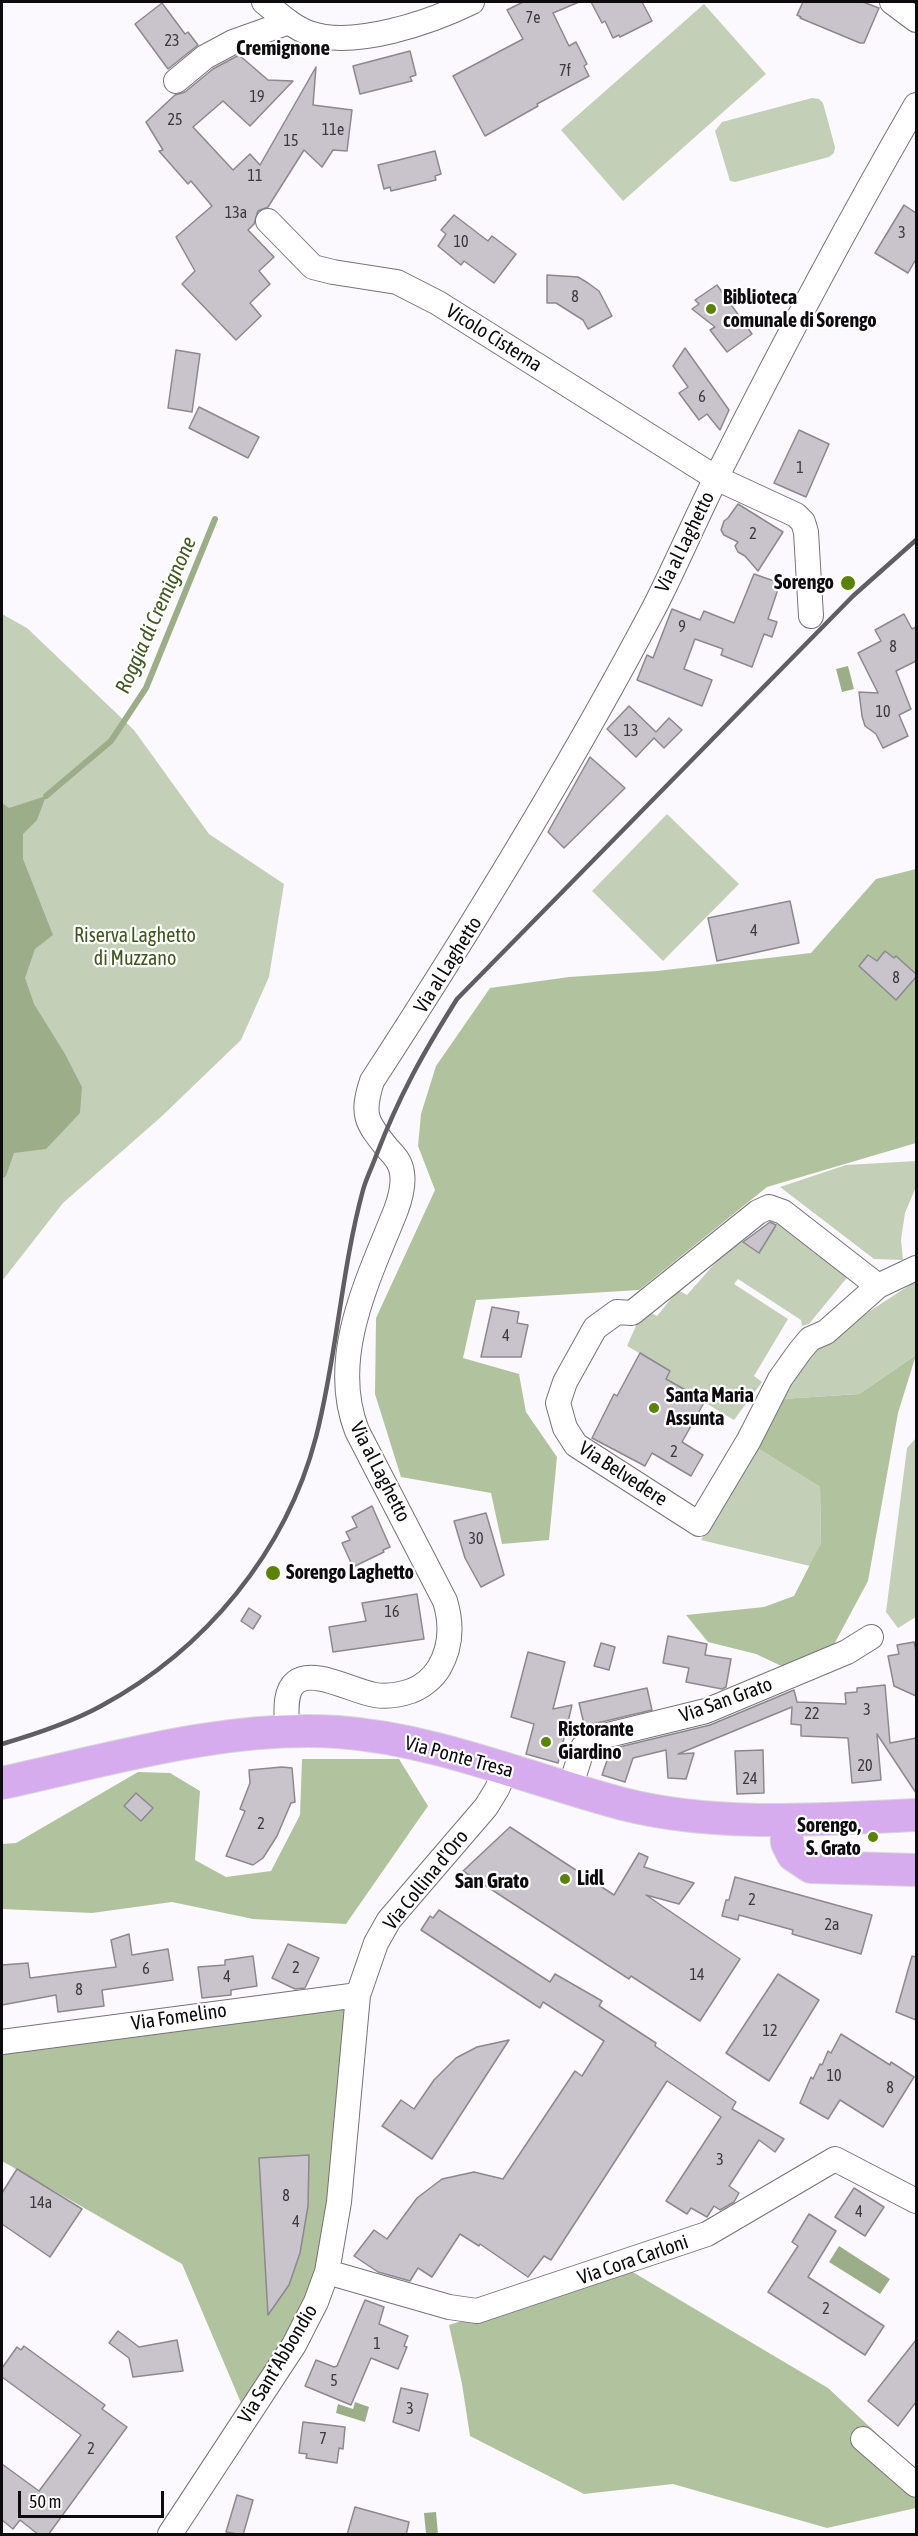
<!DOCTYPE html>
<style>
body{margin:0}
#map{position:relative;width:918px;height:2536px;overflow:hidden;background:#fcf9fe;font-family:"Asap Condensed",sans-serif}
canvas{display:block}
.frame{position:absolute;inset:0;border:3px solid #0d0b0e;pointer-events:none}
.scale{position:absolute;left:18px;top:2491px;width:146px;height:27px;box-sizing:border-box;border:3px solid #0d0b0e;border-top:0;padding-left:8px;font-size:18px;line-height:21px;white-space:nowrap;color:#0d0b0e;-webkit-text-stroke:4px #fff;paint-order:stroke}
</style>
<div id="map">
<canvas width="918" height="2536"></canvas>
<div class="frame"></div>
<div class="scale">50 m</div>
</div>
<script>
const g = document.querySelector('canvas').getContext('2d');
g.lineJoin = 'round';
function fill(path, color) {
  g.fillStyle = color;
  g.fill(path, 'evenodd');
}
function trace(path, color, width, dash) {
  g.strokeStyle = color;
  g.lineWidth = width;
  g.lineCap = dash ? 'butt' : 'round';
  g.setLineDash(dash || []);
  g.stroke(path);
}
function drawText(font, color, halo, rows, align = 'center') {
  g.font = font + ' "Asap Condensed",sans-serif';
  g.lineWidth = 4.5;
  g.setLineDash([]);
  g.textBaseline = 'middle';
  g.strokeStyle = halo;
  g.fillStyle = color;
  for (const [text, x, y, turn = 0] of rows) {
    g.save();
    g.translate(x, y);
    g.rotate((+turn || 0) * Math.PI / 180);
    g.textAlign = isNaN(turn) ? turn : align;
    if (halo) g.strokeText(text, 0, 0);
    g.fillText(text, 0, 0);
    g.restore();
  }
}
fill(new Path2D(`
 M704 4 766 74 623 201 561 130Z
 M812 98 819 99 823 103 835 147 834 153 829 157 735 182 730 181 715 131 722 122Z
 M2 614 27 628 134 730 209 834 284 884 269 977 241 1040 161 1117 63 1203 2 1281Z
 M667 814 739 884 663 961 592 891Z
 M916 1161V1187L905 1213 901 1240 903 1260 874 1259 780 1187 846 1165Z
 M779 1216 850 1274 809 1324 802 1326 801 1320 738 1279 734 1284 788 1319 754 1376 762 1382 734 1420 666 1379 670 1371 627 1346 639 1319 648 1311 657 1316 678 1290 687 1295 737 1238 759 1252 775 1227Z
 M916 1281V1355L859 1394 781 1399 810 1350Z
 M916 1438V1617L898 1628 886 1612 907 1448Z
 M754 1446 820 1487 821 1543 810 1566 701 1540Z`), '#c4cfb8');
fill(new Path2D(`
 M916 869V1143L767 1187 639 1290 476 1300 463 1358 519 1374 526 1412 557 1457 549 1540 502 1544 491 1493 401 1477 375 1394 376 1318 435 1190 418 1146 421 1114 436 1066 490 988 569 977 657 971 811 953 876 879Z
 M916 1355 898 1413 868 1581 831 1650 792 1671 756 1654 708 1642 686 1615 764 1607 794 1596 821 1543 820 1487 754 1446 781 1399 859 1394Z
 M302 1759H399L428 1806 346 1924 253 1919 172 1902 92 1913 2 1909V1844L16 1843 138 1772 170 1773 200 1791 195 1860 226 1877 271 1871 300 1815Z
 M358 1995 321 2269 247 2417 182 2264 2 2161V2042Z
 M626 2268 828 2388 916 2470V2508L827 2528 673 2484 584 2494 470 2436 462 2384 449 2325Z`), '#b1c39e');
fill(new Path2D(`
 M848 666 854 689 842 692 836 669Z
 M46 796 37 820 23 834V859L53 935 35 949 25 978 34 1004 65 1054 82 1087 80 1113 46 1149 14 1153 6 1176 2 1179V803L9 808Z
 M839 2246 890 2279 880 2294 829 2262Z
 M355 2402 369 2407 365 2422 336 2413 338 2404 353 2409Z
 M436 2512 438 2534H426L424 2513Z`), '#9cae89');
trace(new Path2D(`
 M46 796 111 741 146 688 215 519`), '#9cae89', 6);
const building = new Path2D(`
 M523 2H579L553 13 569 46 576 42 587 64 584 66 589 76 537 104 538 106 485 136 453 76 523 39 507 10Z
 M591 2H642L652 21 620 37 619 35 613 38 605 21 602 23Z
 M803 2H863L879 8 864 43H860L800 18 801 17 797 15Z
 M162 3 185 34 188 32 198 45 168 69 135 24Z
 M410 51 416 75 410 77 412 81 360 94 353 66Z
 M239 55 268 80 293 81 250 126 223 101 193 127 233 170 250 154 260 165 316 67 313 105 352 110 347 151 333 150 322 167 304 150 268 207 258 211 254 224 248 230 274 257 259 271 270 284 250 303 261 316 236 340 182 284 195 271 176 237 212 206 191 181 188 184 159 151 163 150 146 122 175 95 185 92 213 69Z
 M435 151 441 174 435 176 436 180 391 191 390 187 384 189 378 165Z
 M904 205 916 213V259L908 273 875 253Z
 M454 215 488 241 492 236 516 254 494 283 464 261 461 265 438 246 446 234 441 230Z
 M547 275 578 277 588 283 599 291 612 316 588 329 583 320 556 303H547Z
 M717 285 752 334 727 352 710 330 715 327 692 309 699 304 695 300Z
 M685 348 729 410 720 430 707 414 699 420 679 393 688 387 673 366Z
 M176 350 200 354 192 412 168 408Z
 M199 407 259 437 248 458 189 428Z
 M799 430 829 444 806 497 774 483Z
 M738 504 783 532 758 571 745 556 738 552 735 546 738 542 724 535 721 530 724 521 728 518Z
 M754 574 780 583 768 619 777 622 772 637 764 634 752 667 721 655 723 649 695 639 684 669 712 680 702 706 637 680 647 655 653 658 672 609 700 620 704 611 734 623Z
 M904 614 912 629 916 627V661L896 671 911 709 899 715 908 736 883 748 876 734 865 726 862 716 859 692 878 693 858 653 881 641 875 630Z
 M629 706 656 732 669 718 682 730 664 748 654 738 636 757 607 729Z
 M590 757 625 788 564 848 548 832Z
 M790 901 799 943 717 961 708 918Z
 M885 951 894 958 896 956 916 974V977L896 1000 859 966 868 955 877 961Z
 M770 1222 776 1225 775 1227 759 1253 743 1242Z
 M492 1307 519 1312 517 1323 528 1325 521 1357H481Z
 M640 1353 670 1371 666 1379 705 1401 682 1442 703 1455 691 1476 652 1453 645 1466 592 1438 614 1394 617 1396Z
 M372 1506 390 1547 383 1550 384 1552 353 1567 342 1543 350 1540 346 1532 357 1527 352 1517Z
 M486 1513 504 1575 481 1587 465 1558 454 1521Z
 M417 1594 424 1639 333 1652 329 1627 366 1621 362 1603Z
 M249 1608 261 1616 253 1629 241 1621Z
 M668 1636 707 1644 705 1655 731 1659 726 1687 722 1689 686 1682 689 1668 663 1663Z
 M914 1642 916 1651V1696L894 1686 888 1656 899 1654 897 1645Z
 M601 1643 615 1647 609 1670 594 1666Z
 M528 1652 565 1662 553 1709 572 1705 558 1763 526 1754 534 1724 511 1717Z
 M885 1685 890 1743 916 1738V1793L877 1734 881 1780 852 1783 848 1738 801 1736V1725L791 1724 792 1707 678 1754 694 1753 686 1779 668 1778 666 1750 633 1758 625 1782 602 1775 611 1749 710 1725 794 1690 797 1702 846 1704 845 1693 857 1692V1688Z
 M647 1688 652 1710 593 1724 585 1728 579 1703Z
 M763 1750 764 1793 737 1794 735 1751Z
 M282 1767 292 1768 295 1802 291 1803 277 1836 263 1858 253 1865 226 1856 245 1811 240 1809 250 1783 249 1770Z
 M136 1793 153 1808 141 1821 124 1806Z
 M510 1827 614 1895 639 1853 648 1857 644 1867 694 1883 679 1904 646 1895 740 1959 700 2021 631 1976 629 1979 463 1871Z
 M735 1877 872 1915 861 1954 792 1934 793 1930 739 1915 738 1920 722 1916 726 1900H729Z
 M439 1910 550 1982 555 1974 602 2001 599 2006 656 2043 655 2046 736 2102 732 2109 784 2139 775 2152 759 2140 729 2186 739 2193 734 2202 720 2210 714 2206 707 2217 691 2208 687 2214 666 2201 721 2117 667 2081 551 2260 544 2256 528 2277 480 2244 479 2246 460 2234 432 2277 418 2268 410 2281 378 2272 354 2256 374 2230 387 2239 417 2198 442 2179 474 2172 503 2179 575 2071 582 2076 604 2041 543 2002 540 2008 421 1930 430 1916 433 1918Z
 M129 1934 132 1955 168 1949 173 1980 102 1990 104 2006 58 2012 56 1995 2 2005V1965L28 1963 30 1978 116 1967 111 1940Z
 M288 1944 319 1958 305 1988 295 1989 272 1978Z
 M253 1956 257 1986 231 1990V1995L202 1998 198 1967 225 1965V1960Z
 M912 1956 916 1957V2020L896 2012Z
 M778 1974 819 2000 769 2081 726 2053Z
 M841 2034 890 2065 891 2062 914 2077 883 2127 840 2100 828 2119 800 2103 811 2077 813 2079 820 2064 822 2065 828 2051 831 2053Z
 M509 2040 432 2159 382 2126 401 2100 414 2109 434 2080 456 2058 477 2047Z
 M309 2155 308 2206 300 2253 289 2285 268 2315 259 2158Z
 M17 2169 82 2209 50 2257 2 2224V2193Z
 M854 2188 884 2207 865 2236 835 2217Z
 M809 2214 836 2231 808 2277 884 2326 865 2355 768 2292 798 2246 792 2242Z
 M365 2300 384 2307 379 2324 408 2336 404 2346 407 2347 398 2369 371 2358 351 2405 305 2386 316 2360 334 2367 337 2366Z
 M118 2331 139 2347 177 2340 183 2371 133 2377 129 2358 109 2343Z
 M916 2340V2402L898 2426 868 2401Z
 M24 2346 105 2405 102 2409 127 2427 48 2535H39L20 2520 13 2529 2 2520V2464L39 2491 81 2435 2 2377V2368L17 2347 21 2350Z
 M401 2388 428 2394 419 2431 393 2422Z
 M303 2422 345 2427 343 2449 339 2448 337 2463 306 2458 307 2454 299 2453Z
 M237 2495 253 2500 243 2535 226 2532Z
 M355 2507 409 2522 406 2535H347Z`);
fill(building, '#c9c4cc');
trace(building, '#8c888f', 1.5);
const minor = new Path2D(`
 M264 2C278 13 292 27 309 33 354 49 431 22 472 2
 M892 2 916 20
 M176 81 205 57 233 42 289 22
 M268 221 313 267 333 272 397 282 438 303 716 478 796 515 803 522 806 532 811 616
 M878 1286 826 1332 810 1339 800 1351 780 1379 749 1440 699 1524 576 1445 565 1428 558 1403 565 1382 595 1328 617 1312 632 1313 758 1212 769 1207 783 1212 878 1286 916 1268
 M287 1731C287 1716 283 1692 296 1682 314 1668 354 1692 375 1695 388 1697 399 1695 411 1691 422 1687 433 1678 439 1668 452 1646 452 1624 445 1601L357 1431C328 1357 369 1278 396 1210 400 1199 404 1185 402 1173 401 1163 395 1156 388 1149 366 1122 361 1115 372 1081 472 927 568 771 654 608 676 565 695 520 717 476 780 351 846 226 916 105
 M570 1788 583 1747 596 1738 706 1711 847 1652 871 1637
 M2 2042 358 1995
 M327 2272 449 2307 477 2311 707 2234 835 2159 916 2201
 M863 2439 916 2485
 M170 2534 294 2345 316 2302 327 2272 339 2202 358 1995 376 1943 389 1920 486 1807 497 1789 506 1769`);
const major = new Path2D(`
 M2 1783C112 1759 224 1725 338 1732 436 1739 528 1779 623 1804 718 1828 820 1819 916 1815
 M786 1820 787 1843 793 1855 811 1867 916 1870`);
trace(minor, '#77737a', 26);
trace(major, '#d8d8d8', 34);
trace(minor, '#fff', 24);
trace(major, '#d6acee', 32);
trace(new Path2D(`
 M2 1744C36 1734 70 1723 101 1706 205 1650 286 1552 316 1437 337 1356 341 1271 363 1190 366 1179 372 1167 376 1156 399 1096 423 1053 457 999L853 596 916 540`), '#605e62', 4.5);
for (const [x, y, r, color] of [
 [711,309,6,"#598206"],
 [848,583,8,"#598206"],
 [654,1408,6,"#598206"],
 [273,1573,8,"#598206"],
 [546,1742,6,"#598206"],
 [873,1837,6,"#598206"],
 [565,1879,6,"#598206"]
]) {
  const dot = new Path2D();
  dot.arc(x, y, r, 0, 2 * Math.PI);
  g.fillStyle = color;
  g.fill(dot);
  trace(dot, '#fff', 2);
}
drawText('16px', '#3c393e', null, [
 ["7e",533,18],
 ["23",172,41],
 ["7f",565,71],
 ["19",257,97],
 ["25",175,120],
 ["11e",333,130],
 ["15",291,141],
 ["11",255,176],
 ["13a",236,213],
 ["3",902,233],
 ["10",461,242],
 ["8",575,297],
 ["6",702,397],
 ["1",800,468],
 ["2",753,534],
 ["9",682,627],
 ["8",893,647],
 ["10",883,712],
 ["13",631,731],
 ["4",754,931],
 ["8",896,978],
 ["4",506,1336],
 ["2",674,1452],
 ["30",476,1539],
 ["16",392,1612],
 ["3",867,1710],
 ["22",812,1714],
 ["20",865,1766],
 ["24",750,1779],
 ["2",261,1824],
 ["2",752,1900],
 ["2a",832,1925],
 ["2",296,1968],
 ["6",146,1969],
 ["14",697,1975],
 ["4",227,1977],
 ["8",79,1990],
 ["12",770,2031],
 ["10",834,2076],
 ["8",890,2088],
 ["3",720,2160],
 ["8",286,2196],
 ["14a",41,2203],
 ["4",859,2212],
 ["4",296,2222],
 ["2",826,2309],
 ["1",377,2344],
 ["5",334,2381],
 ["3",410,2409],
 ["7",323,2439],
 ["2",91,2449]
]);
drawText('bold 20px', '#0d0b0e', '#fff', [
 ["Biblioteca",723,298],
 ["comunale di Sorengo",723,321],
 ["Sorengo",834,583,"right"],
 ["Santa Maria",666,1396],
 ["Assunta",666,1419],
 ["Sorengo Laghetto",286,1573],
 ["Ristorante",558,1730],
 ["Giardino",558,1753],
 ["Sorengo,",861,1826,"right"],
 ["S. Grato",861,1849,"right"],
 ["Lidl",577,1879]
], 'left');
drawText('20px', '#0d0b0e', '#fff', [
 ["Vicolo Cisterna",494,338,32],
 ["Via al Laghetto",685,542,-64],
 ["Via al Laghetto",448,965,-58],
 ["Via al Laghetto",380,1472,63],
 ["Via Belvedere",623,1474,33],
 ["Via San Grato",726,1700,-20],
 ["Via Ponte Tresa",459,1757,15],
 ["Via Collina d'Oro",426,1880,-51],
 ["Via Fomelino",179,2017,-8],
 ["Via Cora Carloni",633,2260,-19],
 ["Via Sant'Abbondio",278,2364,-59]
]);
drawText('20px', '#405620', '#fff', [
 ["Riserva Laghetto",135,936],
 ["di Muzzano",135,959]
]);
drawText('bold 21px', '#0d0b0e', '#fff', [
 ["Cremignone",283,48],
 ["San Grato",492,1881]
]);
drawText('italic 21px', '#425923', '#fff', [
 ["Roggia di Cremignone",156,615,-66]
]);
</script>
